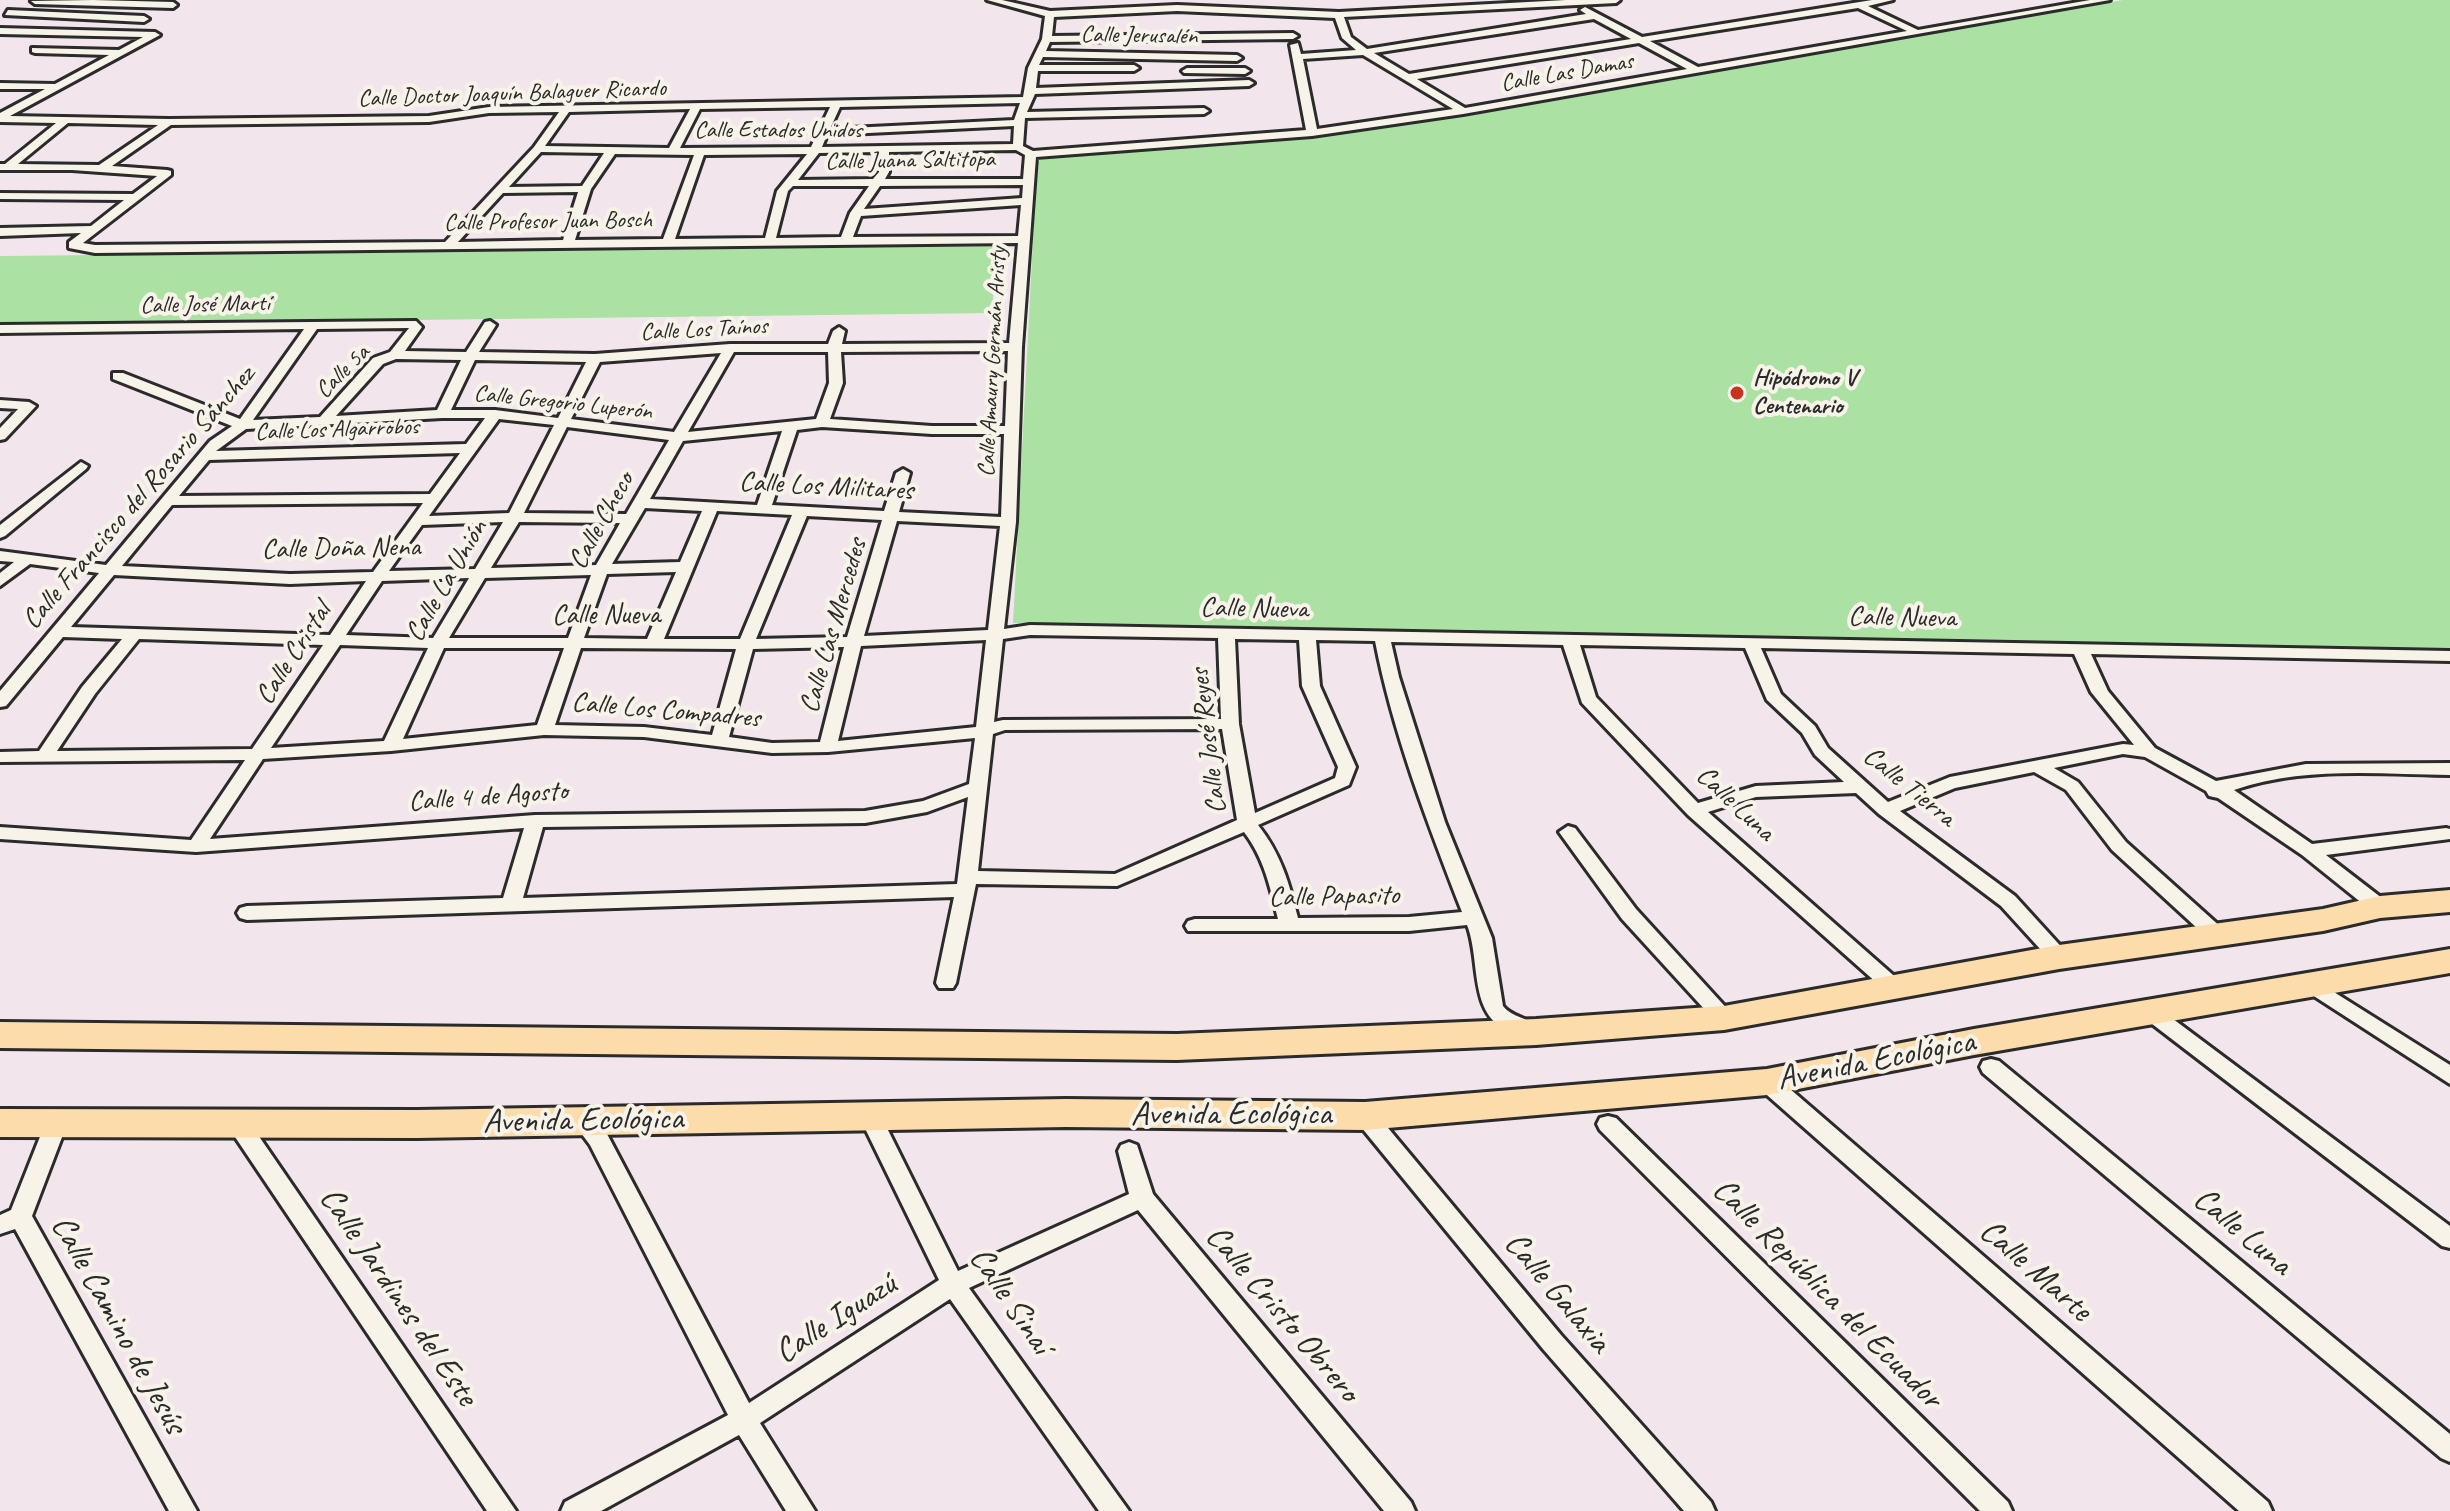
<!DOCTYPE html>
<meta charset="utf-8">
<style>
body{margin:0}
canvas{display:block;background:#f2e6ec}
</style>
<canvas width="2450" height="1511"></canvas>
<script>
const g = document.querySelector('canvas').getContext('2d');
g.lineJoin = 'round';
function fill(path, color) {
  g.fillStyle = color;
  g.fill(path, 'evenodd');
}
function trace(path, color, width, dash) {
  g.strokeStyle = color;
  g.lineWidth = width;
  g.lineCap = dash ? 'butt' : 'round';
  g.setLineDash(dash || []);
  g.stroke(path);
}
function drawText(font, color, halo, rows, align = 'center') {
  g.font = font + ' Caveat,sans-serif';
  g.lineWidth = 8;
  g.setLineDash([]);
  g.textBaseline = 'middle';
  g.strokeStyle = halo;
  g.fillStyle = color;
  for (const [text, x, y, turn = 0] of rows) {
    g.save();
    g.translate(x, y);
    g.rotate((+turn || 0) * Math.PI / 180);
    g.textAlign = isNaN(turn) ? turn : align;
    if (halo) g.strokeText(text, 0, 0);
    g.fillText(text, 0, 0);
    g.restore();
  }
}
fill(new Path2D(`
 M2123 0H2450V652L1013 623 1037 163 1043 157 1324 133 1467 113Z
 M997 246 992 313 0 325V256Z`), '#abe1a3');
const minor = new Path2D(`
 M93 0 173 2 177 5 173 8 35 4 31 1Z
 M987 0H1002L1050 11 1177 5 1339 12 1566 0H1620L1616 3 1344 17 1351 37 1367 49 1586 14 1580 10 1585 7 1642 37 1872 0H1893L1868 6 1918 30 2090 0H2110L1463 114 1312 136 1036 157 1022 347 1016 522 1004 629 1030 625 2450 651V661L2091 654 2108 691 2155 748 2216 781 2306 764 2450 763V775C2378 774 2303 766 2234 790L2312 844 2446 828 2450 829V839L2326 855 2387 902 2390 907 2387 912H2373L2302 855 2218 798 2209 796 2206 791 2145 757 2123 754 2054 768 2078 782 2126 842 2223 929 2226 934 2223 939H2209L2112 850 2066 790 2034 772 1955 788 1900 811 2015 896 2066 952 2069 957 2066 962H2052L2001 906 1879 814 1856 793 1756 797 1708 812 1901 982 1904 987 1901 992H1887L1688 815 1582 703 1563 645 1391 642 1399 677 1445 822 1492 938 1503 1006C1512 1018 1530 1017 1537 1029L1534 1034C1524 1037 1518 1034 1509 1031 1468 1015 1481 960 1467 925L1409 931H1188L1185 926 1188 921 1195 919H1278C1270 887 1264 858 1244 832L1117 886 976 884 956 983 953 988H939L936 983 954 897 247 920 240 918 237 913 240 908 247 906 503 898 524 828 196 852 0 839V827L191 840 245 760 0 762V752L39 751 82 687 122 639 63 637 6 706 0 707V691L99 573 30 564 0 586V573L14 562 0 561V551L106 565 210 441 232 426 113 379V373H123L240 419 304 329 0 333V325L416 321 422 327 405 351 466 352 485 322 490 321 496 325 479 352 595 354 730 344H828L833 331 839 327 845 331 842 344 1009 343 1018 243 95 253 69 248V242L81 233 0 236V228L91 226 124 200 0 199V193L133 194 157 176 72 170H0V164H5L56 123 0 122V113L45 89H0V83L55 84 109 55 35 53 32 52V48L119 50 143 37 0 34V28L155 32 160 35 10 116 169 119 429 116 489 107 1023 97 1028 68 1042 39 1045 16ZM1858 8 1907 31 1698 67 1650 41ZM1177 11 1335 18 1342 38 1356 50 1301 54 1298 43 1290 45 1306 130 1033 151 1023 146 1025 118 1204 114 1209 111 1204 108 1027 112 1035 94 1249 86 1254 83 1249 80 1036 88 1038 71H1134L1139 68 1134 65H1039L1043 57 1237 61 1242 58 1237 55 1046 51 1050 42 1293 39 1298 36 1293 33 1052 36 1054 17ZM1594 19 1631 39 1409 74 1374 53ZM1639 43 1687 69 1465 108 1417 79ZM1363 55 1453 109 1317 129 1303 59ZM1020 103 1014 120 830 129 840 107ZM830 107 811 147 680 148 700 109ZM690 109 669 148 545 146 569 112ZM559 112 534 147 445 242 95 245 83 243 171 175V171L167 170 112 166 171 125 429 122 489 113ZM68 123 158 125 99 165 18 164ZM1014 126 1013 144 822 147 827 135ZM1016 150 1025 155 1023 179H885L889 172V152ZM541 152 604 153 582 186 509 187ZM879 152V172L873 179 798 180 819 153ZM615 154 694 155 663 239 575 240 591 189ZM807 154 777 191 765 238 675 239 704 155ZM1023 185 1022 198 864 209 880 186ZM793 186H869L850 213 841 237 776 238 788 191ZM578 192 563 240 458 242 503 193ZM1021 205 1018 236 853 237 861 216ZM409 328 390 352 373 358 320 417 253 420 317 329ZM1008 351 1005 426H932L830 419 843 383 841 352ZM734 352H828L829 383 816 419 688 432ZM721 353 674 432 571 419 600 362ZM396 359 461 360 437 410 336 416 383 364ZM475 360 586 362 558 418 495 410H451ZM442 418H485L466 444 216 451 246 429ZM499 419 554 425 509 513 429 516ZM567 427 669 440 626 514 524 513ZM822 427 932 434H1004L1001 517 899 512 910 473 903 469 896 473 884 511 772 505 797 430ZM782 431 757 505 650 499 683 441ZM460 453 430 494 179 496 209 460ZM423 503 373 572 290 574 122 566 172 505ZM645 508 702 511 680 562 612 564ZM717 511 792 515 740 639H664ZM807 516 882 520 847 637 756 639ZM897 521 1000 526 988 630 864 636ZM503 522 475 569 389 571 422 525ZM519 522 620 523 596 565 491 568ZM676 572 647 639 584 638 607 574ZM114 575 290 584 366 581 330 635 71 627ZM591 575 568 638H449L485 578ZM469 578 433 638 346 635 382 581ZM1030 635 1218 638 1221 719 1003 720 994 722 1003 639ZM139 639 323 645 252 749 57 751 95 694ZM1235 639 1299 640 1302 686 1338 767 1335 778 1255 813 1239 724ZM986 640 976 727 838 741 861 646ZM1316 640 1375 641C1393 734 1428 824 1462 912L1409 917 1298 918C1289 883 1281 854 1258 825L1349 785 1356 767 1320 686ZM340 645 428 648 384 741 271 748ZM1580 645 1745 648 1767 700 1802 733 1815 755 1844 782 1756 786 1698 803 1596 697ZM844 647 820 742 772 743 729 737 753 649ZM444 648H564L537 725 403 739ZM581 648 736 649 712 735 644 727 555 725ZM1761 648 2074 654 2091 692 2134 745 2123 744 1950 777 1888 802 1828 748 1815 726 1781 694ZM1222 729 1237 820 1115 874 978 871 993 734 1005 730ZM544 735 644 737 772 753 828 752 975 738 969 784 923 801 865 811 535 815 210 839 263 759 391 751ZM968 797 957 884 523 898 543 827 865 823 927 812Z
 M8 10 144 16 149 19 144 22 5 15Z
 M1187 68H1245L1250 71 1245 74 1184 73 1182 71Z
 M0 400 29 402 36 406 5 439 0 440V428L18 409 0 408Z
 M81 462 88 466 86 469 5 536 0 538V525Z
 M1568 826 1575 828 1636 909 1731 1013 1735 1018 1731 1023H1717L1622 919 1559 832Z
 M2310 977 2450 1065V1084L2303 989 2300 984 2303 979Z
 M2150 1005 2157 1007 2450 1226V1248L2442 1246 2143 1017 2139 1012 2143 1007Z
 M1991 1059 1999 1061 2450 1434V1462L2441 1458 1983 1073 1980 1067 1983 1061Z
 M1767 1074 1775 1076 2268 1502 2272 1511H2239L1759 1088 1756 1082 1759 1076Z
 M870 1108 878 1110 881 1116 958 1271 1129 1194 1118 1151 1121 1145 1129 1142 1137 1145 1153 1194 1411 1502 1415 1511H1384L1138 1210 969 1288 1129 1511H1099L950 1299 760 1423 815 1511H786L739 1435 601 1511H561L565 1502 728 1415 590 1145 572 1121 575 1115C591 1110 597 1123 607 1134L749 1403 939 1280 859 1116 862 1110Z
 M1365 1108 1373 1110 1561 1335 1711 1502 1715 1511H1684L1543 1349 1357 1122 1354 1116 1357 1110Z
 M237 1114 245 1116 516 1511H487L229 1128 226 1122 229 1116Z
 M56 1116 64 1118 67 1124 32 1216 197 1511H169L15 1229 0 1234V1215L11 1210 45 1124 48 1118Z
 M1608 1116 1616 1118 2008 1502 2012 1511H1980L1600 1130 1597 1124 1600 1118Z`);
const primary = new Path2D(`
 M2450 890V912L2380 918 2323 931 2059 969 1724 1030 1536 1045 1177 1060 0 1048V1022L1177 1034 1536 1019 1724 1006 2059 945 2323 909 2380 896Z
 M2450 949V973L1974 1055 1767 1095 1365 1130 1066 1127 417 1138 0 1137V1109L417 1110 1066 1099 1365 1102 1767 1069 1974 1029Z`);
trace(minor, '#2b2b2b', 6);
trace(primary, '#2b2b2b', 6);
fill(minor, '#f7f3e8');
fill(primary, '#fddcac');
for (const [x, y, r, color] of [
 [1737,393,8,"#c8321e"]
]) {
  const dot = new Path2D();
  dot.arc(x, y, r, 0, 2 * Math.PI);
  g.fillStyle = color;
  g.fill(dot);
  trace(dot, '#f7f3e8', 3);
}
drawText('24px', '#2b2b2b', '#f7f3e8', [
 ["Calle Jerusalén",1139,36,1],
 ["Calle Las Damas",1567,73,-10],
 ["Calle Doctor Joaquín Balaguer Ricardo",512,94,-2],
 ["Calle Estados Unidos",778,131],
 ["Calle Juana Saltitopa",910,161,-1],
 ["Calle Profesor Juan Bosch",548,222,-1],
 ["Calle José Martí",205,305,-1],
 ["Calle Los Taínos",704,330,-3],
 ["Calle Amaury Germán Aristy",993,362,-87],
 ["Calle 5a",343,372,-45],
 ["Calle Gregorio Luperón",563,403,6],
 ["Calle Los Algarrobos",337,430,-2]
]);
drawText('bold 24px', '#2b2b2b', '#f7f3e8', [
 ["Hipódromo V",1753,379],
 ["Centenario",1753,407]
], 'left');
drawText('28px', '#2b2b2b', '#f7f3e8', [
 ["Calle Los Militares",826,487,3],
 ["Calle Francisco del Rosario Sánchez",139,498,-49],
 ["Calle Checo",602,521,-61],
 ["Calle Doña Nena",341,549,-1],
 ["Calle La Unión",447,581,-60],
 ["Calle Nueva",1254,609,1],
 ["Calle Nueva",606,616],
 ["Calle Nueva",1902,618,1],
 ["Calle Las Mercedes",834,626,-74],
 ["Calle Cristal",294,654,-57],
 ["Calle Los Compadres",666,711,5],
 ["Calle José Reyes",1209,741,-97],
 ["Calle Tierra",1909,787,39],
 ["Calle 4 de Agosto",488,797,-4],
 ["Calle Luna",1735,804,43],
 ["Calle Papasito",1334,897,-1]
]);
drawText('34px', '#2b2b2b', '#f7f3e8', [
 ["Avenida Ecológica",1876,1061,-11],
 ["Avenida Ecológica",1231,1115],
 ["Avenida Ecológica",583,1121,-1],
 ["Calle Luna",2242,1232,40],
 ["Calle Marte",2035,1271,41],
 ["Calle Galaxia",1557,1293,50],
 ["Calle República del Ecuador",1827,1294,45],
 ["Calle Jardines del Este",398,1297,56],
 ["Calle Sinaí",1010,1301,56],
 ["Calle Cristo Obrero",1282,1314,50],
 ["Calle Iguazú",836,1319,-33],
 ["Calle Camino de Jesús",118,1325,61]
]);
</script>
